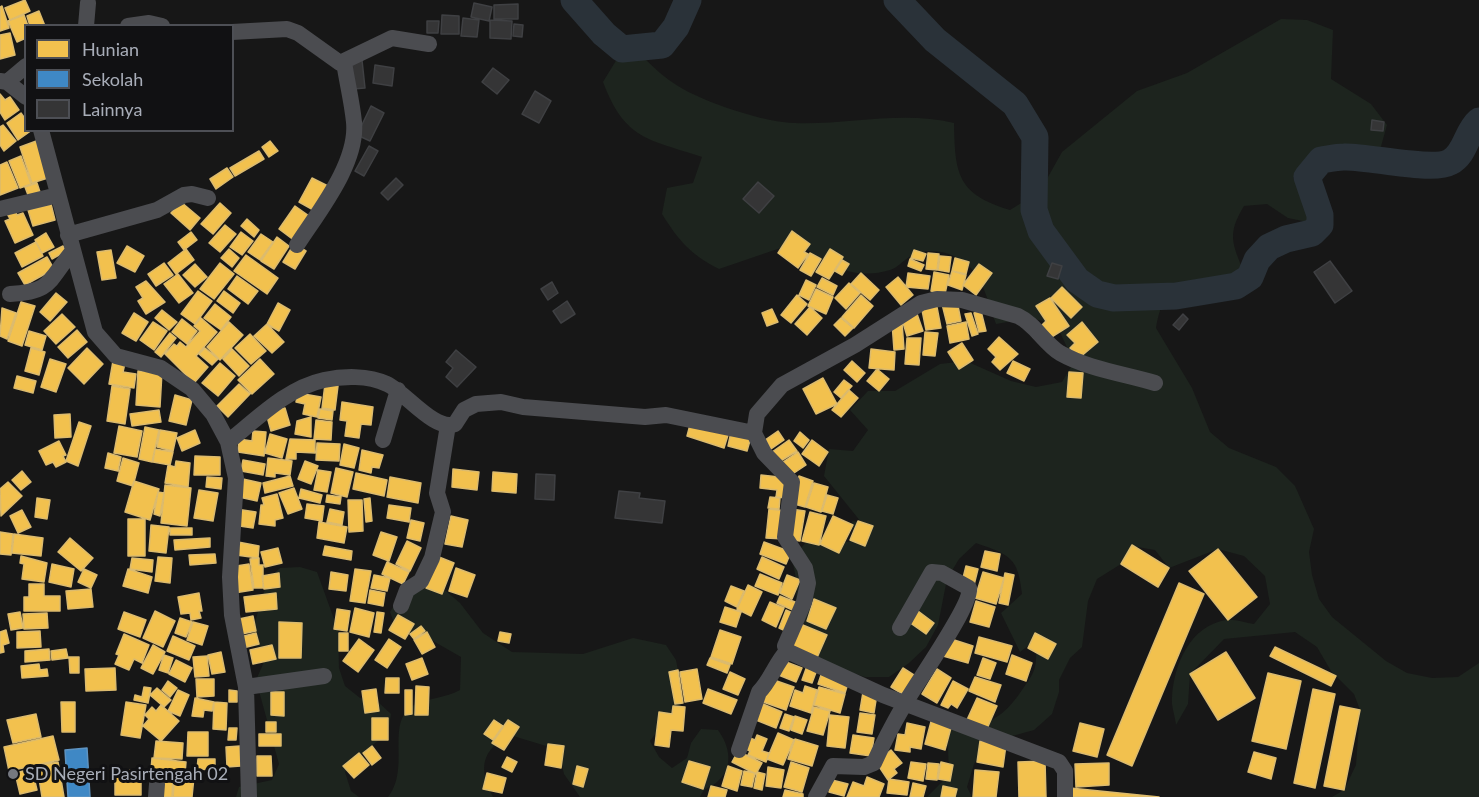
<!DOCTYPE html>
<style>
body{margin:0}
#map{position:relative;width:1479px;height:797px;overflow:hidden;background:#171717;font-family:Lato,sans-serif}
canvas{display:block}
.legend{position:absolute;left:24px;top:24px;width:210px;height:108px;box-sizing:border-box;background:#111113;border:2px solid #4d4f55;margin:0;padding:8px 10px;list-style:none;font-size:18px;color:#a8adb8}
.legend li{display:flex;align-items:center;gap:12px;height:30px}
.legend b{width:30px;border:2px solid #4d4f55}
</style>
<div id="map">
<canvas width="1479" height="797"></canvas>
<ul class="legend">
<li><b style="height:16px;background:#f2c14e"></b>Hunian</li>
<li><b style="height:16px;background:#3f88c5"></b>Sekolah</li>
<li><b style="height:16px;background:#353536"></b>Lainnya</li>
</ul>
</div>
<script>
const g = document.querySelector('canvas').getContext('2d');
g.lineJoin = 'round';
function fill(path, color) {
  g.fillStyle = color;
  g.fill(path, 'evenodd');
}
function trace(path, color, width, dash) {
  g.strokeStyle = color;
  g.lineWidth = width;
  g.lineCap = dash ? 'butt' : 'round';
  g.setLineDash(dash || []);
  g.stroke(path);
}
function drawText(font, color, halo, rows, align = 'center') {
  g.font = font + ' Lato,sans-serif';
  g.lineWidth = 6;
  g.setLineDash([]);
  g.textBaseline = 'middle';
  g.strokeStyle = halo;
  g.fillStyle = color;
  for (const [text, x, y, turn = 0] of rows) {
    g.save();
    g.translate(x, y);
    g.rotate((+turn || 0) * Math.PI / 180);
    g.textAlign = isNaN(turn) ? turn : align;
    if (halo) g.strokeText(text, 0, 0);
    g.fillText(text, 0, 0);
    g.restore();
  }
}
fill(new Path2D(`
 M1281 19 1307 20 1333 30 1331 79 1371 104 1387 125 1380 150C1332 149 1327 136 1293 178L1306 199 1312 223 1288 218 1267 204 1244 206C1227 234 1232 243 1244 272 1199 285 1167 266 1156 328L1192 388 1210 432 1229 448 1276 467 1295 486 1314 529 1309 552 1312 575 1319 599 1332 617 1386 661 1407 673 1432 678 1458 677 1479 663V797H1332L1344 790 1356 765 1360 710 1354 694 1331 671 1317 647 1295 632 1224 639 1190 674 1188 704 1176 725C1175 716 1171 706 1172 697 1174 664 1190 626 1226 620 1235 619 1246 623 1254 624L1270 604 1265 576 1244 556 1218 549 1169 568 1155 550 1132 546 1121 564 1097 579 1088 601 1082 647 1070 658 1059 680V692L1052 714 1034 730 987 743 974 764 967 787 972 797H927L949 775 948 747 933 726C978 724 994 731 1022 690 1032 676 1037 670 1036 652L1029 645 1020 652 1001 613 1022 594C1018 557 1010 555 976 543L959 559 947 579 938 625 926 647 909 663 889 677H865L811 659 807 627 795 611 797 584 792 558 810 538 823 545 853 541 852 521 861 522 824 476 829 449 853 451 868 430 850 410 868 391H895L940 364 966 361 1011 381 1036 387 1062 382 1074 362 1056 324 1030 318 996 324C990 308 985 286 975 273 961 253 930 244 909 257 903 261 897 268 890 270 854 281 825 265 798 242L719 269C690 254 679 241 662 214L667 188 693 183 702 157C648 139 625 140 603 82L617 59 643 57C654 68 665 78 678 86 703 102 766 123 795 123 847 125 903 110 954 123 955 174 957 194 1010 210L1031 197 1048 177 1062 152 1137 91 1187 73Z
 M300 567 317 572 338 630 339 668 345 686 360 698 377 701 391 714 388 733 356 758 345 772 351 791 359 797H236L239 787 272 780 279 764 256 680 264 662 250 663 263 647 248 645 268 579 280 568Z
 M429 583 446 591 460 603 483 633 512 652 583 654 633 638 666 645 676 660 683 698 677 716 661 726 650 741 659 757 672 768 687 758 691 743 701 729 718 730C729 745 735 767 717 782 710 788 704 787 700 797H580L564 774 560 757 546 746 510 735C481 750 478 769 493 797H388C412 767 383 720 416 704 430 698 445 698 460 690L461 657 433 641 396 628 390 612 399 598Z`), '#1d241e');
const homes = new Path2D(`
 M25 0 30 11 10 20 5 8Z
 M2 6 9 28 0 31V7Z
 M39 11 45 26H30L27 16Z
 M24 15 28 26H26V38L17 42 8 21Z
 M10 33 15 55 0 59V35Z
 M0 94 5 100 10 97 19 110 5 120 0 112Z
 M21 113 26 120V130H32L18 140 7 123Z
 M3 125 16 141 4 151 0 145V127Z
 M39 140 51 177 32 183 20 147Z
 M270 141 278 151 269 157 262 147Z
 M259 151 264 159 235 176 230 168Z
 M21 156 31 184 20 188 9 161Z
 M7 162 18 188 0 195V165Z
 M227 168 233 177 216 189 210 179Z
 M312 178 330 187 317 212 299 202Z
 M37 183 40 192 28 195 25 187Z
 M181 202 200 218 190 230 171 213Z
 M220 203 231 213 213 234 201 224Z
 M51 204 55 220 33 226 28 210Z
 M295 206 312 218 295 241 279 229Z
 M14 208 17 215 23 213 33 235 15 243 5 221 10 219 6 212Z
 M247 219 259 230 254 237 241 226Z
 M225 225 236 234 220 252 209 243Z
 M792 231 810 244 804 252 808 254 798 268 778 253Z
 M191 232 197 240 184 250 178 242Z
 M241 232 253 241 242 255 230 247Z
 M46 233 54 247 42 253 35 240Z
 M261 234 273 242 260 260 248 252Z
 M277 237 289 246 274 269 261 261Z
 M36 242 43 256 22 267 15 253Z
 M294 244 306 251 295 269 283 262Z
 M63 246 66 251 52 259 49 253Z
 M127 246 144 256 135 272 117 263Z
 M186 249 194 260 176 274 168 263Z
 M229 249 239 258 232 267 221 258Z
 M830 249 843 257 829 279 816 272Z
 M111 250 116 278 102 280 97 252Z
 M914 250 926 254 923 261 911 258Z
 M810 253 821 259 811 276 800 270Z
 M928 253 939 254 937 270 926 269Z
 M246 255 278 278 267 294 234 271Z
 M940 256 951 257 949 272 938 270Z
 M47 257 54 269 25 285 18 273Z
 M955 258 969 262 966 274 952 271Z
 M910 259 924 265 921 271 908 266Z
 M842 260 849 264 842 275 835 271Z
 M164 263 173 275 156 286 148 274Z
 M220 263 234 274 214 299 200 289Z
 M195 264 207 277 195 287 183 275Z
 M979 264 992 273 976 295 963 285Z
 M952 271 966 275 962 290 948 285Z
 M934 272 949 275 945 294 931 291Z
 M861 273 879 290 870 300 851 284Z
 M908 273 930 276 928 289 906 287Z
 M178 274 193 293 179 303 164 284Z
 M237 276 258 291 248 304 228 289Z
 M898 277 913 295 901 305 886 287Z
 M822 278 837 286 833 295 817 287Z
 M806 280 816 285 809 300 799 295Z
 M146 281 165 302 146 314 138 301 143 298 136 287Z
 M849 283 860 293 846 309 835 298Z
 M1062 287 1082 307 1071 318 1051 298Z
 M816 289 833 297 826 314 808 306Z
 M198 291 212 301 195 324 181 314Z
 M224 291 240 303 233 313 217 301Z
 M56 293 67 302 50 321 40 312Z
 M797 295 807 304 791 323 781 315Z
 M861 295 873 306 854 328 842 317Z
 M1050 298 1069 326 1050 338 1042 325 1046 321 1036 306Z
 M957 301 961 321 947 324 942 304Z
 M21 302 35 306 22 346 8 341Z
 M936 302 941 328 926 330 921 305Z
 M278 303 290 310 279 331 267 324Z
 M215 304 231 317 221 330 204 318Z
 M810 307 822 318 807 335 795 324Z
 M2 308 16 313 7 339 0 336Z
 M772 309 778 322 767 326 762 313Z
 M162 310 177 322 169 330 155 318Z
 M916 311 923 331 907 336 901 316Z
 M981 311 986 331 979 332 974 313Z
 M134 313 148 322 136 341 122 333Z
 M971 313 978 334 972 336 965 314Z
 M62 314 75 327 56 344 44 331Z
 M201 318 217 332 196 356 208 367 194 383 165 354 174 344 177 346 180 342 186 347 200 331 194 326Z
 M841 318 853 328 845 336 834 325Z
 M182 319 197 331 187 344 172 332Z
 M153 322 167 331 154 350 140 340Z
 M229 322 243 335 220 360 207 347Z
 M966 322 969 339 950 343 947 326Z
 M1082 322 1098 342 1079 358 1070 348 1075 343 1067 335Z
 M892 323H902L904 349 894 350Z
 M267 324 284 342 272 353 254 336Z
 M77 330 87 342 68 358 58 347Z
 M29 331 46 336 42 350 25 345Z
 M925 332 938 333 935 356 923 355Z
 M170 333 176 338 161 357 155 352Z
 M250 334 266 351 251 364 235 348Z
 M999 337 1018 354 1000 370 992 362 996 357 988 349Z
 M907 338H921L919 365 905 364Z
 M962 343 973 360 959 369 948 352Z
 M31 348 45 352 39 375 25 371Z
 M87 348 103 364 84 384 68 368Z
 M205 348 218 359 212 365 199 354Z
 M232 349 249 366 239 376 223 359Z
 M871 349 895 352 894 370 869 368Z
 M50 359 66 364 56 392 41 387Z
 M260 359 274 374 252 394 238 380Z
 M113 361 125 363 123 372 136 374 134 388 109 384Z
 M852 361 865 373 857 382 844 370Z
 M1013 361 1030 369 1024 381 1007 373Z
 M220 363 235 376 218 396 202 383Z
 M877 369 889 379 879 391 867 381Z
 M138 371 162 372 160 407 136 405Z
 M1069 372 1083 373 1081 398 1067 397Z
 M17 376 36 381 33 393 14 388Z
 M823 378 837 404 816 414 803 389Z
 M844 380 852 386 841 398 834 392Z
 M239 384 250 394 228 417 217 406Z
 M325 384 338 386 335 410 322 408Z
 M112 386 130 389 125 424 107 421Z
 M849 390 858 398 841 417 832 410Z
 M298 393 321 397 317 417 303 414 305 404 296 402Z
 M175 395 192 400 186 425 169 421Z
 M342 402 373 407 371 425 361 424 359 438 345 436 347 421 340 420Z
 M285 408 290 425 271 431 266 413Z
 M320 409 333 411 332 420 318 418Z
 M159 410 161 422 132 426 130 414Z
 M70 414 71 437 55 438 54 415Z
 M311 417V437L295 434 297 421Z
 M316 420 332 422 331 440 314 439Z
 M691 421 729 432 724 448 687 436Z
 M79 422 91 426 78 466 66 461Z
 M119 426 142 431 137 457 114 453Z
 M145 427 159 430 152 462 139 459Z
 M160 430 177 433 173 451 157 447Z
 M195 430 200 443 182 451 177 438Z
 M253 431 266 432 264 456 238 452 239 439 252 441Z
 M778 431 784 440 771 449 765 440Z
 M731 432 751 437 747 451 728 446Z
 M800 432 809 440 803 448 794 441Z
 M270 434 287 439 282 458 265 453Z
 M290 439 315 440V453L296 452V459H286Z
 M789 440 797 451 779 462 772 452Z
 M812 440 828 452 819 466 802 454Z
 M59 441 66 455 63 456 66 462 56 467 53 462 46 465 39 451Z
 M317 443 340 444 339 461 316 460Z
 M344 444 359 448 354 468 340 465Z
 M155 449 173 452 170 465 153 462Z
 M362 450 383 455 379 468 372 467 371 473 359 470Z
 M798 452 806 465 791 475 783 462Z
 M108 453 121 457 118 471 105 468Z
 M195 456 220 457V475H194Z
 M123 458 139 463 133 486 117 481Z
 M268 458 292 461 290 475 275 473V477L266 476Z
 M243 460 265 464 263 475 241 471Z
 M176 461 190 463 188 487 165 483 168 465 175 467Z
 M305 461 318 466 311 484 298 479Z
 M336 468 353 472 347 497 331 493Z
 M453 469 479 472 477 490 452 487Z
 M318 470 331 472 327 492 314 490Z
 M22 471 31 482 21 490 12 480Z
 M493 472 517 474 516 493 492 491Z
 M356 473 387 480 384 496 353 489Z
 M761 475 788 478 786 498 776 497 777 490 760 488Z
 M290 476 293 486 265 493 263 483Z
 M799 476 813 481 805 507 791 503Z
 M207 477 222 478 221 489 206 487Z
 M390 477 421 483 418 503 387 497Z
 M243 479 261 483 257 501 239 497Z
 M134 481 159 489 150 520 125 512Z
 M8 482 22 496 1 516 0 489Z
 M814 483 828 487 821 512 806 507Z
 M165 485 191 488 187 526 161 523Z
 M294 488 302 509 288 514 279 493Z
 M301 489 322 495 320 503 299 498Z
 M199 490 218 493 213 521 194 518Z
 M158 492 164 493 160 516 154 514Z
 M277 494 283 518 275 520V526L259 524 261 505H264L262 498Z
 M327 495 341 497 340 504 326 502Z
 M827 495 838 498 833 514 822 511Z
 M770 497 780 498 779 509 768 508Z
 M37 498 50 500 47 519 35 517Z
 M370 498 372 521 366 522 364 499Z
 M348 500H362L363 531 349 532Z
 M307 504 324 506 322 521 305 518Z
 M389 505 411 508 409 522 387 518Z
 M236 509 256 512 253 528 233 525Z
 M330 509 344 512 342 525 327 522Z
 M769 509 787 511 784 539 766 538Z
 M791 509 805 511 800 541 786 539Z
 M22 510 31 527 18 533 10 516Z
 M810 512 826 516 819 545 802 541Z
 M451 516 468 520 462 547 445 544Z
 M833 516 853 525 839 553 820 544Z
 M128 519H145V556H128Z
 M411 520 424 523 420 541 407 538Z
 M858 521 873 526 865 546 850 540Z
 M319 522 347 527 344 543 317 538Z
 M151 525 169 527 166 553 149 551Z
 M170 528H192V535H170Z
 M0 532 13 534 11 555 0 554Z
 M381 532 397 537 389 561 373 555Z
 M14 534 43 538 41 556 12 553Z
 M70 538 93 558 81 571 58 552Z
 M210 538V547L175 550 174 540Z
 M407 541 421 548 410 571 396 564Z
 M238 542 259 546 258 558 236 555Z
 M764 542 791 552 786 564 760 554Z
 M1132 545 1169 568 1158 587 1121 564Z
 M325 546 352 551 351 560 323 555Z
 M278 548 282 563 265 567 261 552Z
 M1218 549 1257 597 1228 620 1189 571Z
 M985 551 1000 554 997 571 981 567Z
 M215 554 216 563 190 565 189 555Z
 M21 556 47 563 44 582 22 579 24 564 20 563Z
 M158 557 172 558 170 583 155 581Z
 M439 557 454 563 442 594 426 588Z
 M762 557 784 567 779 579 757 569Z
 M132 558 153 560 152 572 130 569Z
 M259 558V565H263V588H254L250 559Z
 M387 562 409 572 403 584 382 574Z
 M52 564 74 569 71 587 49 582Z
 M249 564 253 590 234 593 230 567Z
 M966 566 978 569 974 585 962 582Z
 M456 568 475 575 467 597 449 591Z
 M84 569 97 575 91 588 78 582Z
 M128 569 152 577 148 593 123 586Z
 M355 569 371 571 365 603 350 601Z
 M331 572 348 575 346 591 329 589Z
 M983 572 1004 578 996 604 975 598Z
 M279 573 280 587 264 589 262 576Z
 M1005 573 1014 575 1008 605 999 603Z
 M760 574 782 583 778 595 755 586Z
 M374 575 390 578 387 591 371 588Z
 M787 575 800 580 792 599 780 593Z
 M1179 583 1204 594 1132 766 1107 755Z
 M29 584H44V596H60V611H24V597H29Z
 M748 585 762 592 751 616 737 609Z
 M731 586 744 591 737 607 725 601Z
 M91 589 93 607 68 609 66 591Z
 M370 590 385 593 383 606 368 603Z
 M199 593 202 611H199L201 618 191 620 190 613 181 614 178 597Z
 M276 593 277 609 246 612 244 597Z
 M780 596 800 604 797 612 777 603Z
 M814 599 836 608 826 629 807 621Z
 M976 601 995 607 989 627 970 622Z
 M770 602 784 608 776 627 762 620Z
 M725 607 741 612 736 627 720 622Z
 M355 608 374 613 369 637 350 632Z
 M914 608 934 623 926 634 906 620Z
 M337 609 350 611 347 631 334 629Z
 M786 610 797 615 790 633 779 628Z
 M155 611 175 621 163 647 143 638Z
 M20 612 23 628 11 630 8 614Z
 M124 612 146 620 140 637 118 629Z
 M377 612 384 613 381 633 374 632Z
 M47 613 48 628 24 629 23 614Z
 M398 615 414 624 405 639 389 630Z
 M253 616 256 631 242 634 239 619Z
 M180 618 192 622 186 637 175 633Z
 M193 622 208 626 202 645 187 640Z
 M279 622 302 623 301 658H279Z
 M798 623 827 635 816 660 787 647Z
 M421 626 425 631 414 639 410 634Z
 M6 630 9 643 3 645 4 652 0 653V632Z
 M720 630 741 637 732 664 711 657Z
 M40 631 41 647 17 648V632Z
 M427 632 435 647 422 654 414 640Z
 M500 632 511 634 509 643 498 641Z
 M256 633 259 644 243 648 240 637Z
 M339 633H348V651H339Z
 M1035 633 1056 644 1048 659 1028 648Z
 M124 634 149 645 142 663 134 659 129 670 115 664 119 655 116 654Z
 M173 636 195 646 189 660 167 651Z
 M979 637 1012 646 1007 662 975 653Z
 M948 638 973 646 968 663 943 656Z
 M359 639 374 650 358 672 343 661Z
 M389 639 401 647 387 668 375 660Z
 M153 645 165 652 153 674 141 668Z
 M272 645 276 659 253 664 250 650Z
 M1275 647 1336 676 1331 686 1270 656Z
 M49 649 50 660 25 662V651Z
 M66 649 68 658 52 660 51 651Z
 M221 652 225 672 212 674 208 655Z
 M1226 652 1255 698 1218 720 1190 674Z
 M164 655 173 658 168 673 159 670Z
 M1012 655 1032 663 1026 681 1006 674Z
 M207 656 209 676 195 677 193 657Z
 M69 657H79V673H70Z
 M422 658 428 674 412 680 406 664Z
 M710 658 730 665 727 673 707 665Z
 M983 658 996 663 990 679 977 675Z
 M176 660 192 668 185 682 169 674Z
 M781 660 802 668 796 682 776 674Z
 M808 663 818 667 812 683 802 680Z
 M39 664 40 670 47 669 48 676 22 678 21 666Z
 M115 668 116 690 86 691 85 669Z
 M903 668 917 677 906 696 891 687Z
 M697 669 702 699 685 702 680 672Z
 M937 669 951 678 937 703 922 694Z
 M678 670 683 703 675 704 669 672Z
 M730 672 745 679 738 695 723 689Z
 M822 672 849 680 845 693 818 684Z
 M1268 673 1301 681 1286 749 1252 741Z
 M975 677 1001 685 995 702 969 691Z
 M386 678H399V693H385Z
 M196 679H214V696L197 697Z
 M771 679 794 687 786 710 763 702Z
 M168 681 177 688 170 697 162 690Z
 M953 681 968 689 957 708 951 704 948 708 941 705Z
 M416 686 429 687 428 715H415Z
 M805 686 817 690 811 713 790 706 795 690 803 693Z
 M144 687 151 688 148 703 134 700 135 695 142 697Z
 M819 687 845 694 840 713 814 705Z
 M157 688 171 700 164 707 150 695Z
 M376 689 379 711 365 713 362 691Z
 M708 689 737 700 731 714 703 703Z
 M1313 689 1335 694 1315 788 1294 783Z
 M178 690 189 695 180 716 168 711Z
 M229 690 237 691V702H229Z
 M405 690H412V714L405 715Z
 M271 692H284V716L271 715Z
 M863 692 877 694 874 713 860 710Z
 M195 698 214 702 212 711 204 710 203 717 192 716Z
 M977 698 997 706 986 731 966 722Z
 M61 702H75V732H62Z
 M126 702 146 705 140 738 121 735Z
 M214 702 227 703 226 730 213 729Z
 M763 704 782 712 776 728 756 720Z
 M161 705 179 721 161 741 143 726 149 719 145 715 152 707 156 711Z
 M673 706 685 707 683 731 671 730 669 747 655 745 659 712 672 714Z
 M1340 706 1360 710 1344 790 1324 786Z
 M814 707 830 711 823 735 807 731Z
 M860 713 875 715 872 734 857 732Z
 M36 714 41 737 13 743 7 720Z
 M785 714 794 717 789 731 780 728Z
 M830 715 849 717 845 748 827 746Z
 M795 716 807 720 802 734 791 730Z
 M372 718H388V740H372Z
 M932 718 952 724 945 750 925 744Z
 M494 720 503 726 493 740 484 734Z
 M508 720 519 727 504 750 492 743Z
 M266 722H276V732H266Z
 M907 723 925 727 921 749 910 747V752L895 750 898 734 905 735Z
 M1080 723 1104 729 1097 757 1073 751Z
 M229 728H237L236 740H228Z
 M188 732H208V756H187Z
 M778 733 794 740 783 765 767 759Z
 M259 734H281V746H259Z
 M757 735 767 739 762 751 769 753 766 762 748 755 750 751 741 747 745 736 755 740Z
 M853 735 874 738 871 756 850 753Z
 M53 736 59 760 9 771 4 747Z
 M795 739 818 746 812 766 788 759Z
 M156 741 183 743 182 759 154 758Z
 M980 741 1006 745 1003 767 977 762Z
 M548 744 564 746 561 768 545 765Z
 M240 746 241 766 227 767 226 747Z
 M372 746 381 758 372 765 363 753Z
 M891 750 902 763 894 769 897 773 888 780 876 762Z
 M738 751 762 763 756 774 732 762Z
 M1254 752 1276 758 1271 779 1248 772Z
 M359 753 369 765 354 778 343 766Z
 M257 756H271L272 776H257Z
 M507 757 517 762 512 772 502 767Z
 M152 758 186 762 185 774 151 770Z
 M198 759H215V770L197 769Z
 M689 761 710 767 703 789 682 782Z
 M1045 761 1046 797H1019L1018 762Z
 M58 762 64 797H42L37 766Z
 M791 762 809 768 802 792 784 787Z
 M911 762 926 764 923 781 908 778Z
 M941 762 953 765 950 781 938 779Z
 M928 763 939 764 937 780 926 779Z
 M1109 763V785L1076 787 1075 764Z
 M577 766 588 769 583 787 573 784Z
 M728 766 742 771 737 791 722 786Z
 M768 767 784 770 781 788 766 786Z
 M32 769 37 790 20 794 15 773Z
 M115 770H141V795H115Z
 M975 770 999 772 996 797H973Z
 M744 771 755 773 752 787 741 785Z
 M757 772 765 774 762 790 754 788Z
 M487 773 506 778 502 793 483 789Z
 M175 775 194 777 192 797H173Z
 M160 777 173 778 172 797H159Z
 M867 777 884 784 879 797H847L853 782 864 786Z
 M889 779 909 782 907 795 887 793Z
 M832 780 848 784 844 796 829 792Z
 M913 783 926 786 923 797H910Z
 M711 786 727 790 725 797H708Z
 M943 786 957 789 955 797H941Z
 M1070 788 1159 797H1069Z
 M785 790 803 794V797H783Z`);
fill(homes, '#f2c14e');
trace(homes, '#dcbb6e', 1.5);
const schools = new Path2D(`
 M87 748 90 797H68L65 750Z`);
fill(schools, '#3f88c5');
trace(schools, '#5e93c1', 1.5);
trace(new Path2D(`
 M574 0 604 34 622 49 662 45 676 27 688 0
 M897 0 935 40 1015 104 1035 137 1034 210 1041 231 1077 280 1097 294 1114 298 1176 296 1236 286 1250 277 1257 260 1269 247 1286 239 1312 233 1320 225V215L1307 177 1321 160C1328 159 1336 157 1344 157 1368 156 1432 172 1450 162 1466 154 1466 132 1479 121`), '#2a3239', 27);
const building = new Path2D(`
 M474 3 492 7 489 21 471 17Z
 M518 4V19H494V5Z
 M442 15 459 16V34H441Z
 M463 18 479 20 477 37 461 36Z
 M490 20 512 21 511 39 490 38Z
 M427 21H439L438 33H427Z
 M514 24 523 25 522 37 513 36Z
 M362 60 365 88 353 89 349 61Z
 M375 65 394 68 392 86 373 83Z
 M493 68 509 80 497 94 482 82Z
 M535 91 551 101 539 123 522 114Z
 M371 106 384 113 370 141 357 135Z
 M1372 120 1384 122 1383 131 1371 130Z
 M369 146 378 151 364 176 355 171Z
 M396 178 403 185 388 200 381 193Z
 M758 182 774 196 759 213 743 199Z
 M1330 261 1352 291 1335 303 1314 272Z
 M1052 263 1062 266 1058 279 1047 276Z
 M552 282 558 293 548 300 541 289Z
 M567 301 575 314 561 323 553 311Z
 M1183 314 1188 319 1179 330 1173 325Z
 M456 350 476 367 457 387 446 377 453 368 446 362Z
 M536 474 555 475 554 500 535 499Z
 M619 491 640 493 639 498 665 501 662 523 615 518Z`);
fill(building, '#353536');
trace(building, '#3f4043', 1.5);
trace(new Path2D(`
 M86 26 88 3
 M128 26 149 23 162 26
 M232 32 287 29 298 33 340 63 392 38 429 44
 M0 81 7 82 26 97
 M7 82 26 66
 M41 130 95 332 116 356 161 368 192 389 213 414 228 442 236 478 230 577 232 615 246 687 249 797
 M0 209 58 195
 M68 235 157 210 184 195 192 194 208 198
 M297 245C319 211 358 163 354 122 352 102 347 82 344 62
 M10 294C52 292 48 281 72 252
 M383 440 398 390
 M228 442C257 419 287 388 324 380 343 376 368 375 387 384 405 392 435 432 455 424L464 410 476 404 501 402 523 407 645 417 666 415 754 433 757 414 782 385 855 345 921 303 937 299 962 300 1018 316C1035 324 1044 343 1060 353 1088 369 1125 374 1155 383
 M401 606 407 590 421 581 432 558 443 512 437 493 448 425
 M787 651 883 695 1059 762 1065 771V797
 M246 687 324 676
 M739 750 759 692C771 680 775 664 787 651L785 646 804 602 808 583 805 568 785 537 792 482 764 453 754 433
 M156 797 157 784
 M816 797 833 766 864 767 874 763C883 743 893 724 904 705 915 685 973 604 969 588L942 573 932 572 900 628`), '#4b4c50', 16);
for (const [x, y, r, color] of [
 [13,774,6,"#757880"]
]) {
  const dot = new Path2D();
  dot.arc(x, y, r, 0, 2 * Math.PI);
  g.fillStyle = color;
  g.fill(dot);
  trace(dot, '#111113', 2);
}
drawText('18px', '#a8adb8', '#111113', [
 ["SD Negeri Pasirtengah 02",25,774]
], 'left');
</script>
